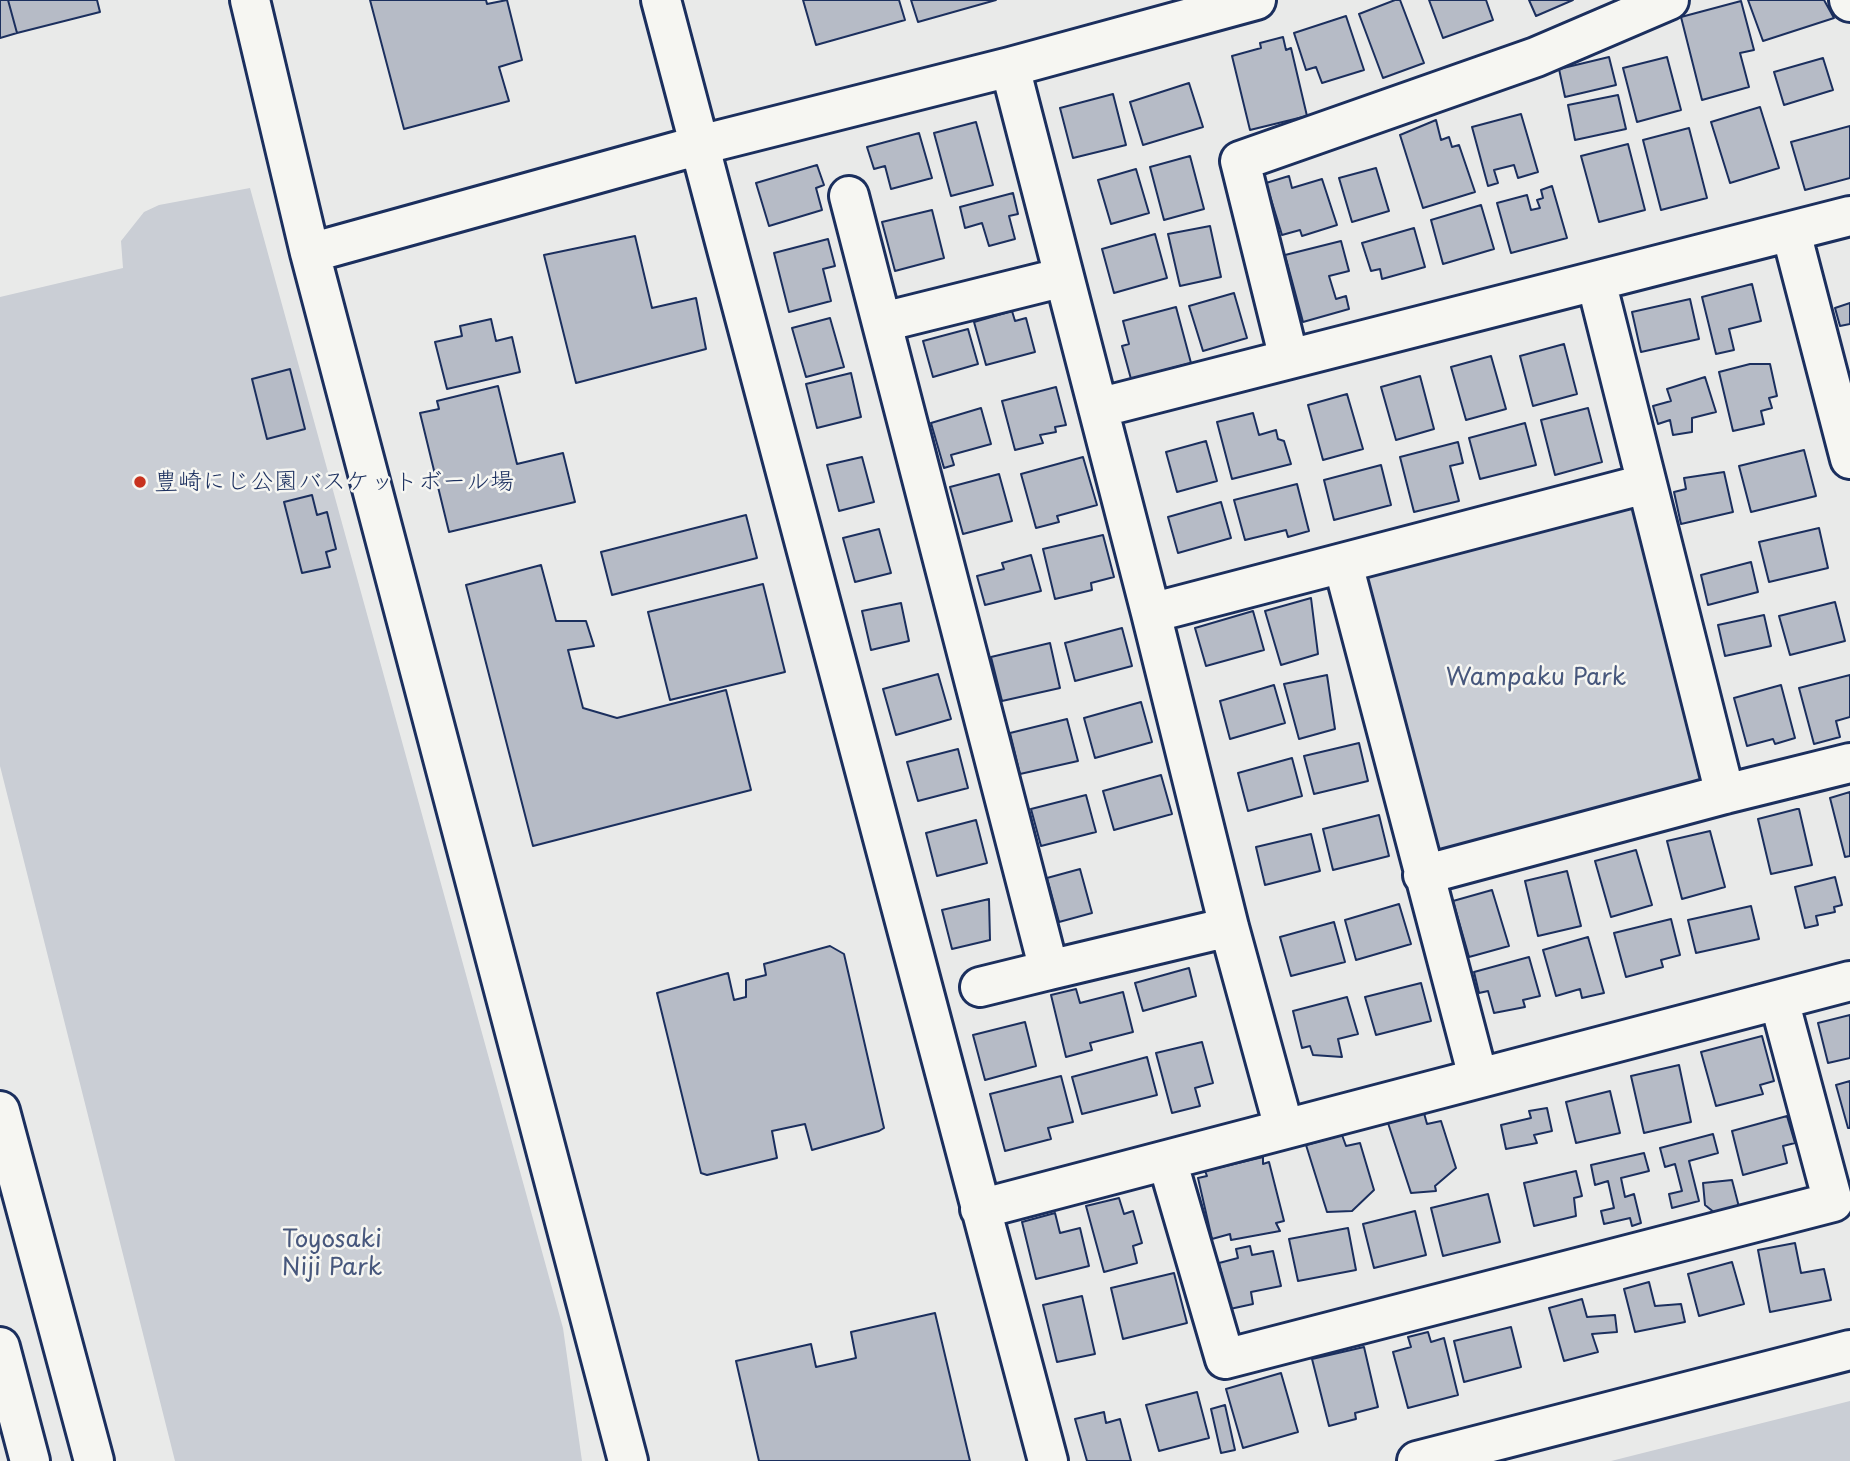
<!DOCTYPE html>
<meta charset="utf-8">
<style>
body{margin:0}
canvas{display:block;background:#e9eae9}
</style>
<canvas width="1850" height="1461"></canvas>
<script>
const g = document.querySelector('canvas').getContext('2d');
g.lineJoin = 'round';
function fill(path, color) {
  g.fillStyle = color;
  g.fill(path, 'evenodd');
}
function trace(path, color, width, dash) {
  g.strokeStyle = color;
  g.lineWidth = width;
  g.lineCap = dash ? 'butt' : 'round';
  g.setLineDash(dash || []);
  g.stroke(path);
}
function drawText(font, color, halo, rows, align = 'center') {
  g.font = font + ' "Playpen Sans","Klee One",sans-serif';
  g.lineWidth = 5;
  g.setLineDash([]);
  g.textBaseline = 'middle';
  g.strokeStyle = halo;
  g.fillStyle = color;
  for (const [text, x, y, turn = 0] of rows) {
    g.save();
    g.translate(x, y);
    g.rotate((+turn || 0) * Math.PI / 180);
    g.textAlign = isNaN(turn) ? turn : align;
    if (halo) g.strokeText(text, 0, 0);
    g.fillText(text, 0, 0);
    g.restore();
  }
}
fill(new Path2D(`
 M250 188 563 1328 582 1461H175L0 766V297L123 268 121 241 144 212 159 205Z
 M1619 509H1629L1638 516 1706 771 1696 787 1446 853 1434 841 1367 585 1373 572Z
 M1850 1401V1461H1611Z`), '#caced5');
const building = new Path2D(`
 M0 0H8L17 33 0 38Z
 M8 0H97L100 12 17 33Z
 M370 0H486L487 4 507 0 522 60 499 67 509 101 404 129Z
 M803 0H899L905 20 816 45Z
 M911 0H996L918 22Z
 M1395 0H1400L1424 63 1383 78 1359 14Z
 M1429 0H1486L1493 20 1443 38Z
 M1529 0H1573L1536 16Z
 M1748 0H1824L1834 18 1763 41Z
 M1741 1 1754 50 1740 53 1749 87 1702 100 1681 17Z
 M1346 16 1364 70 1322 83 1316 67 1306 70 1294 33Z
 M1283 37 1286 50 1291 48 1307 116 1250 130 1232 56 1261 48 1260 43Z
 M1609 57 1616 85 1565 97 1559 69Z
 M1667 57 1681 110 1637 122 1623 68Z
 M1823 58 1833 90 1784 105 1774 72Z
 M1189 83 1203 127 1143 145 1130 102Z
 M1113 94 1126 145 1073 158 1060 108Z
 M1618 95 1626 129 1575 140 1568 105Z
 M1760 107 1779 168 1730 183 1711 122Z
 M1521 114 1538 172 1518 178 1514 165 1494 170 1498 183 1488 186 1472 127Z
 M1436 120 1441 140 1449 137 1452 147 1459 145 1475 192 1423 208 1400 135Z
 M976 122 993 185 951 196 934 133Z
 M1850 126V178L1805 190 1791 142Z
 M1689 128 1707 198 1661 210 1643 140Z
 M919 133 932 178 891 189 885 166 874 169 867 147Z
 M1628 144 1645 210 1599 222 1581 156Z
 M1190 156 1204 209 1164 220 1150 167Z
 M817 165 824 185 816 188 822 210 769 226 756 183Z
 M1376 168 1389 211 1352 222 1339 178Z
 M1136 169 1149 213 1111 224 1098 180Z
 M1289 176 1292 188 1322 179 1337 225 1302 236 1300 230 1282 235 1266 183Z
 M1552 186 1567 238 1511 253 1497 203 1527 195 1531 210 1540 208 1537 200 1543 198 1541 190Z
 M1013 193 1018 214 1009 216 1015 239 989 246 982 223 965 228 960 207Z
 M1481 205 1494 249 1443 264 1431 220Z
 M932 210 944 258 895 271 882 222Z
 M1210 226 1221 277 1180 286 1168 234Z
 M1414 228 1425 267 1382 279 1380 269 1371 271 1362 243Z
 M1155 234 1167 278 1114 293 1102 249Z
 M635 236 652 308 696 298 706 349 576 383 544 255Z
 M828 239 835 266 823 269 831 301 789 312 774 253Z
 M1341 241 1349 271 1329 276 1336 299 1346 296 1349 309 1303 322 1285 255Z
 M1752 284 1761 321 1729 329 1734 350 1716 354 1702 297Z
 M1234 293 1247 338 1203 351 1189 306Z
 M1690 299 1699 339 1641 352 1632 312Z
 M1850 303V324L1840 326 1835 308Z
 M1176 307 1191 363 1131 379 1122 346 1129 344 1123 321Z
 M1012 311 1015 321 1026 318 1035 352 986 365 974 322Z
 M830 318 844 367 806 377 792 328Z
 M491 319 496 341 512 337 520 372 447 389 435 342 462 336 460 326Z
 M968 329 978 364 933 377 923 341Z
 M1564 344 1577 394 1533 406 1520 356Z
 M1491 356 1506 409 1466 420 1451 367Z
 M1750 364H1770L1777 396 1769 398 1772 408 1761 411 1764 424 1733 431 1719 372Z
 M290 369 305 429 267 439 252 379Z
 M851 373 861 417 817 428 806 384Z
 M1420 376 1434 429 1396 440 1381 387Z
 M1705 377 1716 412 1692 418V432L1673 435 1670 420 1658 424 1653 406 1671 401 1667 389Z
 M498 386 517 464 563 453 575 502 449 532 420 413 439 409 437 401Z
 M1056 387 1066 425 1055 427 1056 432 1040 435 1043 443 1015 450 1002 401Z
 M1347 394 1363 449 1323 460 1308 405Z
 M981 408 991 444 951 455 954 465 944 468 931 423Z
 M1588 408 1602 462 1555 475 1541 420Z
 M1253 413 1259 435 1276 430 1278 439 1284 441 1291 464 1232 479 1217 422Z
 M1525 423 1536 465 1480 479 1469 438Z
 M1206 441 1217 481 1177 492 1166 452Z
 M1458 442 1463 463 1450 466 1459 501 1414 512 1400 457Z
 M1804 450 1816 496 1751 512 1739 466Z
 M862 457 874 502 839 511 827 465Z
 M1083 457 1097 505 1057 516 1059 522 1036 528 1021 474Z
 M1381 465 1391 505 1334 520 1324 480Z
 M1724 472 1733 512 1681 524 1674 492 1686 489 1684 478Z
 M999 474 1012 521 963 534 950 487Z
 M1297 484 1309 531 1288 537 1286 530 1245 540 1234 500Z
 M312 495 317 515 327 512 336 549 326 552 330 567 302 573 284 502Z
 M1221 502 1231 538 1178 553 1168 517Z
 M746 515 757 558 612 595 601 552Z
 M1819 528 1828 568 1769 582 1759 542Z
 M879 529 891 573 855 582 843 538Z
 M1103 535 1114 577 1091 583 1092 590 1055 599 1043 549Z
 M1031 555 1041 591 985 605 977 576 1004 569 1002 563Z
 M1751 562 1758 592 1708 605 1701 575Z
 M541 565 556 621H586L594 646 568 650 583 708 617 718 726 690 751 790 533 846 466 585Z
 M763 584 785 672 670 700 648 612Z
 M1311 598 1318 654 1281 665 1265 611Z
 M1835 602 1845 641 1790 655 1779 616Z
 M901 603 909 641 871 650 862 611Z
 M1253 611 1264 650 1206 666 1195 628Z
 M1764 615 1771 646 1725 656 1718 625Z
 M1122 628 1132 666 1075 681 1065 643Z
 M1050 643 1060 688 1002 701 991 657Z
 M938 674 951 719 896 735 883 689Z
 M1327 675 1335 729 1299 739 1284 684Z
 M1850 675V717L1836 721 1840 737 1814 744 1799 688Z
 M1274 685 1285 723 1230 739 1220 701Z
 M1781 685 1795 738 1775 744 1773 739 1747 746 1734 698Z
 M1141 702 1152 742 1095 758 1084 718Z
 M1067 719 1078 761 1020 774 1010 733Z
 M1359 743 1368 781 1314 794 1304 756Z
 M958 749 968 788 918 801 907 762Z
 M1292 758 1302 796 1248 811 1238 773Z
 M1161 775 1172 814 1114 830 1103 791Z
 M1850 792V856L1845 857 1830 798Z
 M1086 795 1096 832 1041 846 1031 809Z
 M1797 809H1799L1812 865 1771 874 1758 819Z
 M1379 815 1389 856 1333 870 1323 829Z
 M976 820 987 863 937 876 926 833Z
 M1710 831 1725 887 1682 899 1667 841Z
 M1311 834 1320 871 1265 885 1256 847Z
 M1636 850 1652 905 1611 917 1595 861Z
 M1080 869 1092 913 1059 922 1047 878Z
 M1567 871 1581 926 1538 936 1525 881Z
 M1835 877 1842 905 1834 907 1835 912 1816 916 1818 925 1805 928 1795 887Z
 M1492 890 1509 946 1469 957 1453 901Z
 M989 899 990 940 952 949 942 910Z
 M1399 904 1411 944 1356 960 1345 920Z
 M1751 906 1759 939 1696 953 1688 920Z
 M1671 919 1680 955 1661 960 1663 967 1626 977 1614 933Z
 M1334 922 1345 962 1291 976 1280 937Z
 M1588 937 1604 993 1582 998 1580 989 1556 996 1543 950Z
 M830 946 844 954 884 1128 879 1131 812 1150 805 1124 772 1131 777 1158 707 1175 701 1173 657 993 728 973 734 1000 746 997V980L766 975 764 964Z
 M1529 957 1540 996 1523 1000 1525 1007 1494 1013 1488 991 1479 993 1474 972Z
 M1189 968 1196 996 1143 1011 1135 983Z
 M1421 983 1431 1021 1376 1035 1365 997Z
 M1076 989 1080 1003 1123 992 1133 1032 1090 1043 1092 1050 1066 1057 1051 995Z
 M1347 997 1358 1034 1338 1039 1342 1057 1313 1055 1310 1046 1302 1048 1293 1011Z
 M1850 1015V1058L1828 1063 1818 1023Z
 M1025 1022 1036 1066 985 1080 973 1035Z
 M1762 1036 1774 1081 1760 1085 1763 1094 1716 1106 1701 1052Z
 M1202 1042 1213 1083 1195 1088 1200 1106 1172 1113 1156 1053Z
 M1147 1057 1157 1095 1082 1114 1072 1077Z
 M1679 1065 1691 1122 1644 1133 1631 1076Z
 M1061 1076 1073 1122 1048 1128 1051 1139 1005 1151 990 1094Z
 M1850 1081V1128H1848L1836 1085Z
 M1610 1091 1620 1133 1576 1143 1566 1102Z
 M1547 1108 1552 1131 1534 1135 1537 1143 1506 1149 1501 1125 1531 1118 1529 1111Z
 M1424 1113 1427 1124 1441 1121 1456 1168 1435 1186 1436 1191 1411 1193 1388 1123Z
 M1787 1116 1795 1143 1783 1146 1787 1163 1743 1175 1732 1131Z
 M1713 1134 1718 1153 1689 1161 1699 1201 1672 1208 1669 1194 1682 1191 1675 1164 1665 1167 1660 1148Z
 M1342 1135 1346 1146 1360 1143 1374 1190 1352 1211 1327 1212 1306 1145Z
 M1644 1153 1649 1171 1621 1178 1625 1197 1634 1194 1641 1223 1632 1226 1630 1218 1604 1224 1601 1211 1614 1208 1608 1181 1595 1185 1591 1165Z
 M1263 1157V1164L1269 1162 1284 1221 1276 1223 1280 1231 1231 1240 1230 1234 1212 1239 1198 1178 1207 1176 1205 1171Z
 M1576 1171 1582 1196 1574 1198 1576 1216 1534 1226 1524 1183Z
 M1732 1180 1739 1207 1715 1213 1705 1205 1703 1183Z
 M1488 1194 1500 1242 1443 1256 1431 1208Z
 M1119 1198 1124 1214 1133 1211 1142 1243 1133 1246 1137 1263 1104 1272 1086 1206Z
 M1415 1211 1426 1255 1374 1268 1363 1224Z
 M1055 1213 1060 1233 1080 1228 1089 1266 1036 1279 1022 1222Z
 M1348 1228 1356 1270 1298 1281 1289 1239Z
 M1795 1243 1801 1273 1824 1269 1831 1300 1770 1312 1758 1250Z
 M1250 1246 1252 1255 1273 1251 1281 1286 1251 1292 1253 1304 1230 1309 1219 1263 1238 1258 1236 1249Z
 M1732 1262 1744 1304 1699 1316 1688 1274Z
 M1174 1273 1187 1323 1123 1339 1111 1288Z
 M1649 1282 1655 1306 1681 1304 1685 1322 1635 1332 1624 1289Z
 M1082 1296 1095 1354 1057 1362 1043 1305Z
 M1582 1299 1587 1317 1615 1315 1617 1332 1592 1334 1598 1352 1564 1361 1549 1308Z
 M935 1313 970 1461H759L736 1361 811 1344 816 1367 856 1358 851 1332Z
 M1511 1327 1521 1367 1464 1382 1454 1341Z
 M1428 1332 1431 1342 1444 1338 1458 1395 1408 1408 1393 1352 1411 1347 1408 1337Z
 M1364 1347 1378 1407 1355 1413 1356 1419 1329 1426 1312 1359Z
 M1281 1373 1298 1432 1243 1448 1226 1389Z
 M1197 1392 1209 1438 1159 1451 1146 1405Z
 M1225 1405 1235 1450 1221 1453 1211 1409Z
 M1104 1412 1106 1423 1120 1419 1131 1461H1087L1075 1419Z`);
fill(building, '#b6bbc6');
trace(building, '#1b2f5e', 2);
const minor = new Path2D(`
 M250 0 310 253 628 1461
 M661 0 1048 1461
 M1849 0 1850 2
 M1010 67 1151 613 1229 927 1284 1128
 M849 196 1049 970 1229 927
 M1791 232 1850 459
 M310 253 700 145 1010 67 1256 0
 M1596 281 1725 794
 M883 322 1064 277
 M1289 359 1240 161 1536 57 1669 0
 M1098 408 1850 216
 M1343 564 1478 1077
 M1151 613 1645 484
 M1423 875 1725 794 1850 763
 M980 987 1049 970
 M1167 1160 1225 1359 1833 1202 1779 1000
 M980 1209 1850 981
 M1417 1461 1850 1350`);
const highway = new Path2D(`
 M0 1111 94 1461
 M0 1347 30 1461`);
trace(minor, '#1b2f5e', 44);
trace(highway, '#1b2f5e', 44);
trace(minor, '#f6f6f2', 38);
trace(highway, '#f6f6f2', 38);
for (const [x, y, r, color] of [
 [140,482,7,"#c8321e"]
]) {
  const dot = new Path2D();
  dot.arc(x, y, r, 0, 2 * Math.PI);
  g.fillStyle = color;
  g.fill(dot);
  trace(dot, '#f6f6f2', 2.5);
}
drawText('24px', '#1b2f5e', '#f6f6f2', [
 ["豊崎にじ公園バスケットボール場",154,482]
], 'left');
drawText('24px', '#47577c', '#f6f6f2', [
 ["Wampaku Park",1536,678],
 ["Toyosaki",332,1240],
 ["Niji Park",332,1268]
]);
</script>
